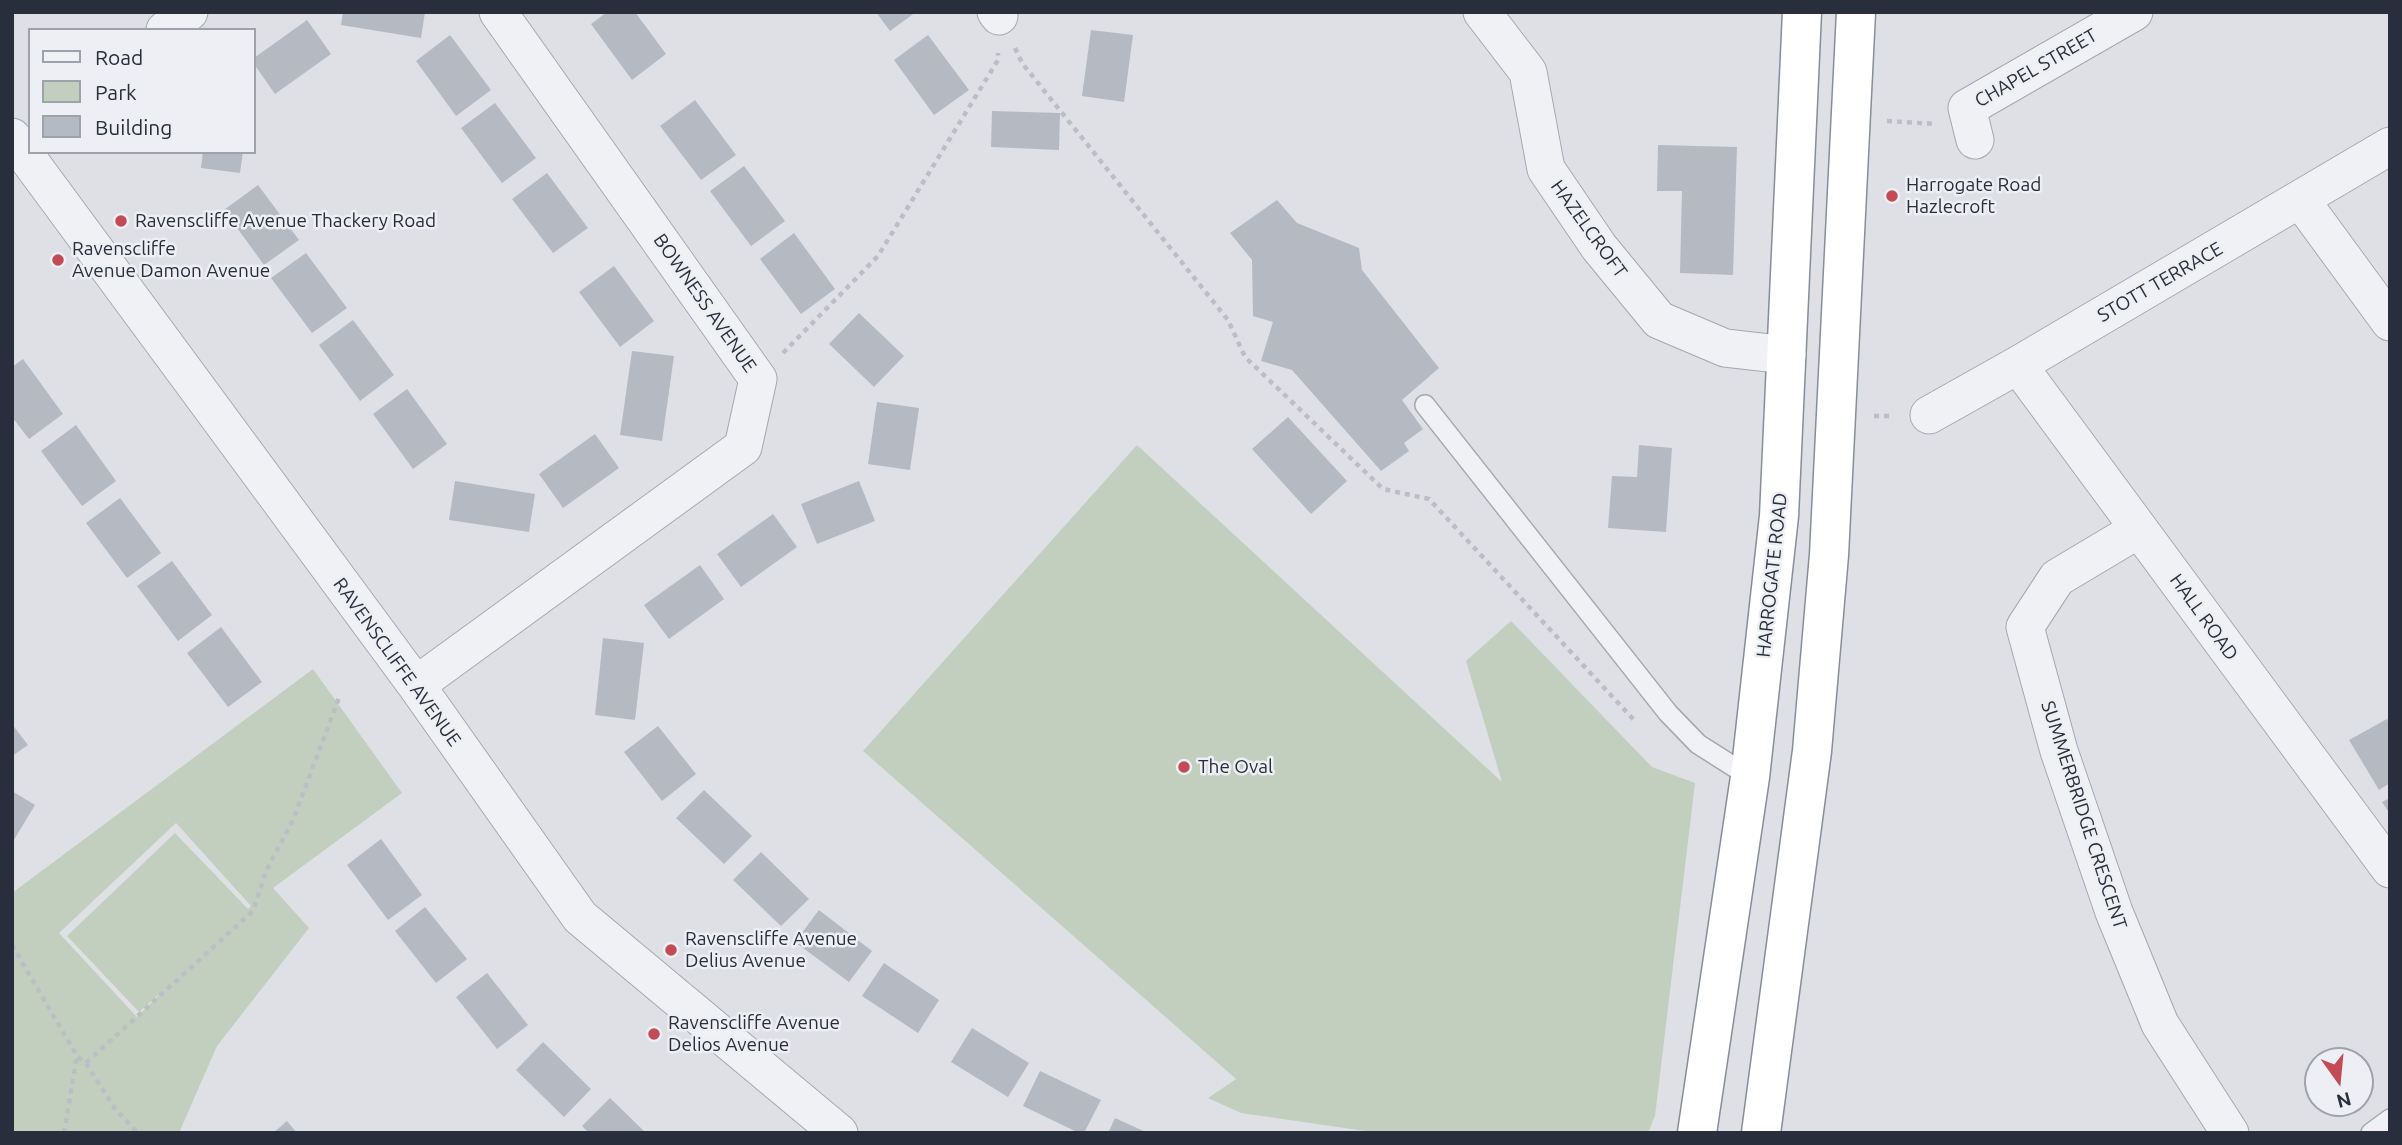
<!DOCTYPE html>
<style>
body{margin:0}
#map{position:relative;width:2402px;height:1145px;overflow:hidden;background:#dee0e6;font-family:Ubuntu,sans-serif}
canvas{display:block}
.frame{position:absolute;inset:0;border:14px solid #282e3b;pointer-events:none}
.legend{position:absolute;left:28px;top:28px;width:228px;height:126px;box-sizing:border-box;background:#edeff4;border:2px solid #9ea2aa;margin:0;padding:9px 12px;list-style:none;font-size:21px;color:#282e3b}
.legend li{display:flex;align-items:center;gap:14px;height:35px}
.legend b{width:35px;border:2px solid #9ea2aa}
.north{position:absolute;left:2304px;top:1047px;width:70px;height:70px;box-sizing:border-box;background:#edeff4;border:2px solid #9ea2aa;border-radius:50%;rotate:165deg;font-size:19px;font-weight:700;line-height:28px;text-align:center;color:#282e3b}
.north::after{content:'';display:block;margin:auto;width:24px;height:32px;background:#c24b55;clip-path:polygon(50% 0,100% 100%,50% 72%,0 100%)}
</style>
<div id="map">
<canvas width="2402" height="1145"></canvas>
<div class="frame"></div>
<ul class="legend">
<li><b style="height:9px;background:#f0f1f5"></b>Road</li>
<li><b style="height:19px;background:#c2cfbf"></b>Park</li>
<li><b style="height:19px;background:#b5b9c2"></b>Building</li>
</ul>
<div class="north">N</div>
</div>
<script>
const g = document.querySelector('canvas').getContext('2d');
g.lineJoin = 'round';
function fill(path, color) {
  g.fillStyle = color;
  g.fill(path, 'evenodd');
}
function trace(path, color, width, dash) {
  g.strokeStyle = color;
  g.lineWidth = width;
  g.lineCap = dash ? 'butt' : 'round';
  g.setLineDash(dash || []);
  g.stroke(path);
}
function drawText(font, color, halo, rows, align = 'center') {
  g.font = font + ' Ubuntu,sans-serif';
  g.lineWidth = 5;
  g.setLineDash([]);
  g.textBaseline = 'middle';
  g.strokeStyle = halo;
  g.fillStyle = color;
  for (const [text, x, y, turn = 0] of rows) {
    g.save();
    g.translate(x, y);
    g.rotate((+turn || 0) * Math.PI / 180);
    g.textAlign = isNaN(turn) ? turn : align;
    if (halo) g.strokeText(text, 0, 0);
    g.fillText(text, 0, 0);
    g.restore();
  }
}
fill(new Path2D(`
 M1137 445 1502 782 1466 661 1511 621 1652 767 1695 783 1655 1116 1648 1133H1379L1241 1113 1208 1098 1236 1079 863 751Z
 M313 669 402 793 273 888 309 928 217 1046 179 1133H12V893ZM176 823 251 906 248 909 175 833 67 936 139 1012 166 988 137 1017 59 933Z`), '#c2cfbf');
fill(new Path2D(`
 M343 12H425L421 38 341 25Z
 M607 12H635L666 54 632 80 591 24Z
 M876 12H916L890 31Z
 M307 20 331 54 275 94 254 64V58Z
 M1091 30 1133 35 1124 102 1082 96Z
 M450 35 491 90 456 116 416 61Z
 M928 35 969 90 934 115 894 60Z
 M695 100 736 155 701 180 660 126Z
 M495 103 536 158 502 183 461 128Z
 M992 111 1060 113 1059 150 991 147Z
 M1658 145 1737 147 1733 275 1680 273 1682 191H1657Z
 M203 152H243L240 173 201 168Z
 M744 166 785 221 751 246 710 191Z
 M547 173 588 228 553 253 512 199Z
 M258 185 299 240 264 265 224 210Z
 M1277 200 1297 223 1359 248 1362 270 1439 368 1402 400 1423 429 1404 443 1409 451 1381 471 1292 370 1261 361 1273 322 1253 316 1252 260 1230 233Z
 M794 233 835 289 801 314 760 259Z
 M306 253 347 308 312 333 271 278Z
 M614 266 654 321 620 347 579 292Z
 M859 313 904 356 874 387 829 344Z
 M353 320 394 375 360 401 319 345Z
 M632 351 674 356 662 441 620 435Z
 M23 359 63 414 29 439 12 417V367Z
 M407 389 447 444 413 469 373 414Z
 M877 402 919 408 910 470 868 464Z
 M1288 417 1347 481 1311 514 1252 449Z
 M76 425 116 481 82 506 41 451Z
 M595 434 619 468 563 508 539 474Z
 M1639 445 1672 448 1666 532 1608 528 1612 476 1637 477Z
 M455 481 535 494 529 532 449 520Z
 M859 481 875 521 817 544 801 504Z
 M120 498 161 553 127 578 86 523Z
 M773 514 797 547 741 587 717 554Z
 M172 561 212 615 178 641 137 586Z
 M700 565 724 599 669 639 644 605Z
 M221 627 262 682 228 707 187 653Z
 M603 638 644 643 635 720 595 715Z
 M2387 719 2390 724V783L2379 790 2349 740Z
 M12 724 28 745 12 756Z
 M658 726 696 774 662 801 624 752Z
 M704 790 752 836 724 864 676 818Z
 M12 791 35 805 12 843Z
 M2390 798V814L2382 802Z
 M381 839 422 895 388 920 347 865Z
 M761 852 809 899 781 926 733 880Z
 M425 907 467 959 436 983 395 931Z
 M819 910 872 951 849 982 795 942Z
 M884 963 939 1000 918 1033 862 996Z
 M487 973 528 1025 497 1049 456 997Z
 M972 1028 1029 1063 1008 1097 951 1062Z
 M543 1042 591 1089 564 1117 516 1070Z
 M1040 1071 1101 1100 1084 1133H1079L1023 1106Z
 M610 1098 646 1133H589L582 1126Z
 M1115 1118 1148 1133H1108Z
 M287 1121 297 1133H273Z`), '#b5b9c2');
const lane = new Path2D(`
 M1425 405 1668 713 1698 744 1750 777
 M2371 1133 2390 1119`);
const street = new Path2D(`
 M996 12 999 16
 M1482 12 1528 72 1546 169 1599 247 1659 320 1725 348 1787 355
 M165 30 189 12
 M12 137 416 685 580 917 839 1133
 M1975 140 1967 108 2134 12
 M2300 199 2390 322
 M2018 365 2390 869
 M1929 415 2018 365 2390 146
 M2139 529 2057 578 2025 627 2059 751 2114 912 2160 1024 2230 1133
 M416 685 743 447 758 379 498 12`);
const highway = new Path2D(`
 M1697 1133 1750 777 1779 516 1802 12
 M1761 1133 1812 751 1829 555 1856 12`);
trace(lane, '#a4a7af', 22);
trace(street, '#a4a7af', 39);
trace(highway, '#868d9b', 41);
trace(new Path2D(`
 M1015 48 1022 63 1228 320 1245 357 1383 489 1429 499 1634 720
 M1887 121 1935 124
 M783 353 878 256 998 60V53
 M1874 416H1893
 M12 945 77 1056 86 1063 115 1109 138 1133
 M86 1063 253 911 266 871 293 820 340 695
 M64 1133 77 1056`), '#bcbec5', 4.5, [5, 5]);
trace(lane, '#f0f1f5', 19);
trace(street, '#f0f1f5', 37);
trace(highway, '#fff', 38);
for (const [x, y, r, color] of [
 [1892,196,7,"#c24b55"],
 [121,221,7,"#c24b55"],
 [58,260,7,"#c24b55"],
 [1184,767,7,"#c24b55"],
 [671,950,7,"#c24b55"],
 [654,1034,7,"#c24b55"]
]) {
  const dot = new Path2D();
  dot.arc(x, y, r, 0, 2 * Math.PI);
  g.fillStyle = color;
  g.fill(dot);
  trace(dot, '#edeff4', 2.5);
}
drawText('19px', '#282e3b', '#edeff4', [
 ["CHAPEL STREET",2036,68,-30],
 ["HAZELCROFT",1589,229,54],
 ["STOTT TERRACE",2160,282,-30],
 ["BOWNESS AVENUE",705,303,55],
 ["HARROGATE ROAD",1772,575,-84],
 ["HALL ROAD",2204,617,54],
 ["RAVENSCLIFFE AVENUE",397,662,54],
 ["SUMMERBRIDGE CRESCENT",2084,815,72]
]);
drawText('19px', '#282e3b', '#edeff4', [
 ["Harrogate Road",1906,185],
 ["Hazlecroft",1906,207],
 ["Ravenscliffe Avenue Thackery Road",135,221],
 ["Ravenscliffe",72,249],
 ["Avenue Damon Avenue",72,271],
 ["The Oval",1198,767],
 ["Ravenscliffe Avenue",685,939],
 ["Delius Avenue",685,961],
 ["Ravenscliffe Avenue",668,1023],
 ["Delios Avenue",668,1045]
], 'left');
</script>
